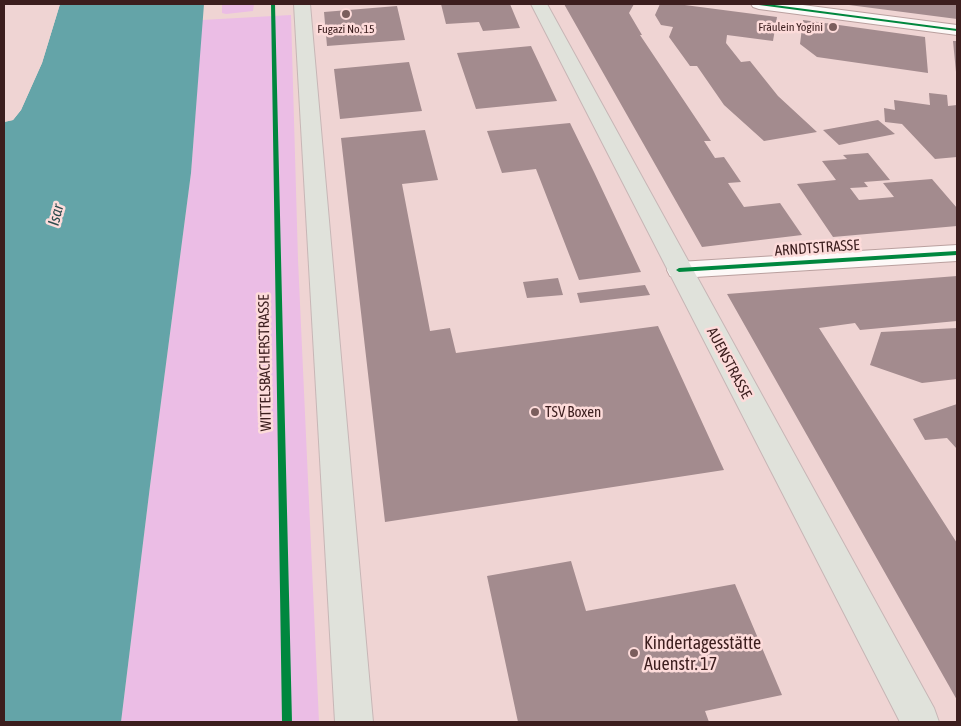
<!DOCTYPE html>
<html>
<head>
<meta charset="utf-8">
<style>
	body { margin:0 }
	#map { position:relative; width:961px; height:726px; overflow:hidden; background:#efd4d3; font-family:"Asap Condensed",sans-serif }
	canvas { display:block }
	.frame { position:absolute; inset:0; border:5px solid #3c1e1e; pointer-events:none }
</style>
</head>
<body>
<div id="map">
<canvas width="961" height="726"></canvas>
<div class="frame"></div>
</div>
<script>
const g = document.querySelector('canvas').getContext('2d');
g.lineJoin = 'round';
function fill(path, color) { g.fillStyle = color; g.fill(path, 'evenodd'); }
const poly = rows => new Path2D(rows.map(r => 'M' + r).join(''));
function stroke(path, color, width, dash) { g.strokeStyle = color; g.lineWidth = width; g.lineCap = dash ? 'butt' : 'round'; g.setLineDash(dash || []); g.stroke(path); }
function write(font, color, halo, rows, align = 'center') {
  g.font = font + ' "Asap Condensed",sans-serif'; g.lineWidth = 5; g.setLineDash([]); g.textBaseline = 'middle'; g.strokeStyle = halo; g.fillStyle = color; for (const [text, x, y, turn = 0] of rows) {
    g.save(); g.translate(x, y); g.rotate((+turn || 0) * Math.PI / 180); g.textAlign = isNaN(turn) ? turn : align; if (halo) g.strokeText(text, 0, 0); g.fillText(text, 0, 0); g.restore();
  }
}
fill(poly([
	[222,4,254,4,253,11,226,14,222,13],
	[291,15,298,260,319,722,121,722,150,486,191,173,202,20]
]), '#ebbde5');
fill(poly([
	[60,4,204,4,191,173,150,486,121,722,4,722,4,122,13,120,21,110,42,63]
]), '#64a4a8');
fill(poly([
	[57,4,60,4,42,63,21,110,13,120,4,122,4,120,12,118,19,109,39,62]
]), '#efd4d3');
fill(poly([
	[441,4,510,4,520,28,483,31,479,22,446,24],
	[564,4,634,4,629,13,642,35,640,35,711,141,704,141,715,158,724,157,741,182,728,183,744,207,780,203,802,235,702,247],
	[660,4,677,4,777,17,773,41,727,35,726,43,741,62,750,61,778,96,817,132,764,141,724,105,697,66,690,66,669,37,673,27,661,25,655,15],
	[849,4,957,4,957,19,849,5],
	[397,6,405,40,327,46,324,12],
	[803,20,925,37,928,73,817,57,800,44],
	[953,41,957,41,957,72,956,72],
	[531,46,557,101,476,109,457,53],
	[409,62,422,111,340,119,334,69],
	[929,93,947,95,948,106,957,105,957,157,935,159,902,124,885,122,884,108,895,110,894,100,930,105],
	[878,120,895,134,839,145,823,130],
	[570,123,594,172,641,272,579,280,536,169,502,173,487,131],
	[425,130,438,180,402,184,430,331,450,328,456,353,658,326,724,470,385,522,341,138],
	[868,153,890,180,864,182,868,187,850,188,859,200,894,197,883,183,932,179,957,208,957,226,833,237,797,184,836,180,822,161,847,159,843,155],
	[957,276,957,321,860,330,855,323,819,328,957,543,957,700,727,294],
	[558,278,563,295,527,298,523,282],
	[645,285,650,295,580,303,577,293],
	[957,328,957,379,922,383,870,365,881,332],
	[957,404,957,449,947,438,925,440,913,419],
	[571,561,586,611,735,584,782,695,705,711,709,722,518,722,487,576]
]), '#a38b8e');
const minor = poly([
	[751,4,795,4,957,25,957,35,759,9,753,7,751,4],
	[957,245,957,261,679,278,670,276,667,270,670,264,679,262,957,245]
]);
const major = poly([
	[294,4,310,4,373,722,335,722,294,4],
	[531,4,547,4,934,708,939,722,900,722,531,4]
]);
stroke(minor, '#baa09f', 2);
stroke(major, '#c7b6b6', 2);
fill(minor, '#fdf9f8');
fill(major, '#e0e2db');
fill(poly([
	[271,4,275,4,292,722,282,722,271,4],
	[757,4,767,4,957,29,957,31,759,5,757,4],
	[957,251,957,255,679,272,676,270,679,268,957,251]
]), '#00873e');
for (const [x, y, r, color] of [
	[346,14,5,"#7b5e5d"],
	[833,27,5,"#7b5e5d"],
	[535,412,5,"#7b5e5d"],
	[634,653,5,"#7b5e5d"]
]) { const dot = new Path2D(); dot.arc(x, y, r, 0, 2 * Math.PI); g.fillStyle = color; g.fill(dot); stroke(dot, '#fddbda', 2); }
write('12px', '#3c1e1e', '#fddbda', [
	["Fräulein Yogini",823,27],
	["Fugazi No. 15",346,29,"center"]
], 'right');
write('15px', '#3c1e1e', '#fddbda', [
	["ARNDTSTRASSE",817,248,-4],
	["WITTELSBACHERSTRASSE",265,363,-91],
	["AUENSTRASSE",729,363,62]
]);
write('15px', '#3c1e1e', '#fddbda', [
	["TSV Boxen",545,412]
], 'left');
write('italic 16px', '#2e4c4e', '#fddbda', [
	["Isar",56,215,-76]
]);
write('18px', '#3c1e1e', '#fddbda', [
	["Kindertagesstätte",644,643],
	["Auenstr. 17",644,664]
], 'left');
</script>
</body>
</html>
